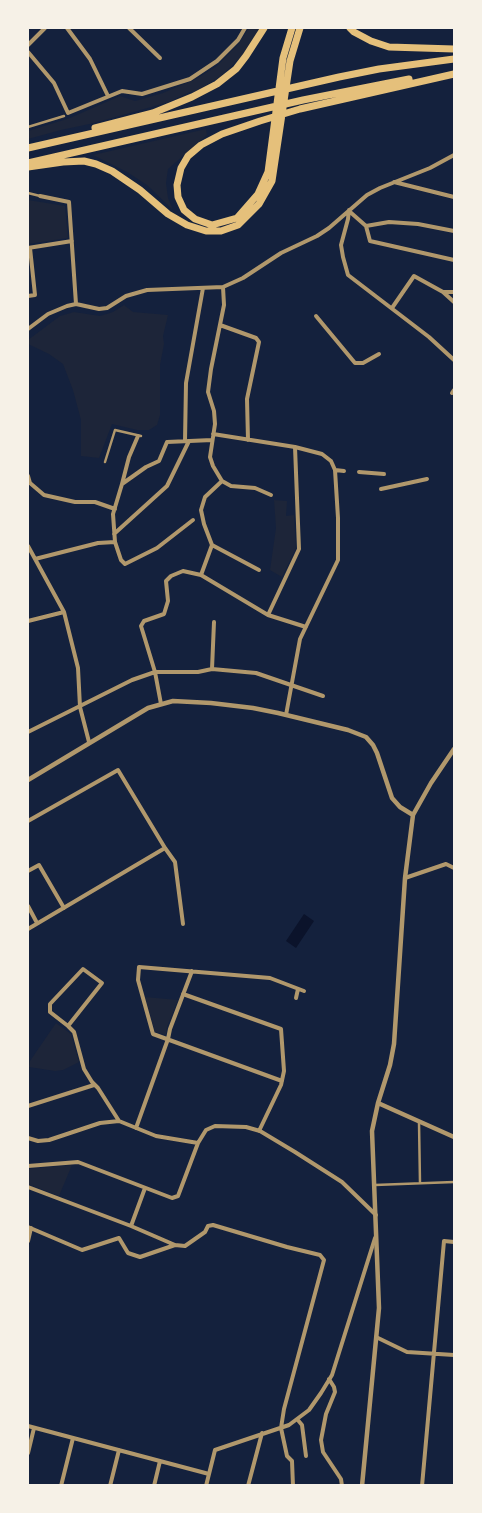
<!DOCTYPE html>
<html>
<head>
<meta charset="utf-8">
<style>
	body { margin:0 }
	#map { position:relative; width:482px; height:1513px; overflow:hidden; background:#14213d; font-family:Inter,sans-serif }
	canvas { display:block }
	.frame { position:absolute; inset:0; border:29px solid #f6f1e7; pointer-events:none }
</style>
</head>
<body>
<div id="map">
<canvas width="482" height="1513"></canvas>
<div class="frame"></div>
</div>
<script>
const g = document.querySelector('canvas').getContext('2d');
g.lineJoin = 'round';
function fill(path, color) { g.fillStyle = color; g.fill(path, 'evenodd'); }
const poly = rows => new Path2D(rows.map(r => 'M' + r).join(''));
function stroke(path, color, width, dash) { g.strokeStyle = color; g.lineWidth = width; g.lineCap = dash ? 'butt' : 'round'; g.setLineDash(dash || []); g.stroke(path); }
fill(poly([
	[249,28,260,28,242,56,220,77,194,92,190,92,169,102,94,123,61,130,28,139,28,131,70,118,120,96,135,101,163,93,196,79,217,66,239,43],
	[206,129,207,135,168,169,166,183,168,198,173,210,147,185,127,172,93,155],
	[28,200,65,206,68,238,28,244],
	[124,305,133,312,168,315,163,336,164,344,160,365,160,415,157,425,149,430,137,430,112,424,99,458,81,456,81,420,73,390,63,364,49,354,28,344,28,340,60,316,74,312,100,316,113,312],
	[274,500,287,501,286,516,294,515,296,548,282,577,270,570,276,528],
	[145,997,178,1000,167,1027,166,1035,155,1032],
	[56,1023,71,1034,79,1062,63,1070,55,1071,29,1067,30,1061],
	[72,1165,59,1196,28,1184,28,1169]
]), '#1d2539');
fill(poly([
	[304,914,314,921,296,948,286,941]
]), '#0b132b');
stroke(poly([
	[28,127,64,116],
	[28,193,40,196],
	[105,462,115,430,141,436],
	[419,1122,420,1183],
	[375,1185,454,1182]
]), '#b1986c', 2.5);
stroke(poly([
	[67,28,90,59,108,96],
	[129,28,160,58],
	[28,45,45,28],
	[28,52,54,83,68,113,122,91,142,94,190,79,217,61,238,40,245,28],
	[394,182,454,197],
	[40,196,69,202,76,304],
	[349,210,348,219,341,245,343,257,348,275,429,337,454,360],
	[349,211,366,226,370,241,454,260],
	[366,226,389,222,418,224,454,231],
	[28,248,72,241],
	[223,287,224,305,211,369,208,392,214,411,215,424,210,457,213,466,222,481,231,486,255,488,271,495],
	[443,292,454,292],
	[28,296,35,295,30,248],
	[392,308,414,276,443,292,454,302],
	[316,316,355,363,363,363,379,354],
	[220,325,256,338,259,342,247,399,248,440],
	[28,329,48,314,67,306,76,304,99,309,107,308,126,296,147,290,223,287,243,278,281,253,317,236,329,228,367,195,380,188,430,168,454,155],
	[452,393,454,390],
	[213,434,295,447,322,454,331,461,335,470,338,518,338,560,300,639,286,715],
	[185,441,186,383,203,288],
	[335,470,344,471],
	[359,472,384,474],
	[28,476,30,483,44,495,75,502,95,502,115,509],
	[222,481,205,497,201,510,204,524,212,545,259,570],
	[122,484,129,457,138,436],
	[381,489,427,479],
	[193,520,157,548,125,564,121,560,115,542,113,514,122,484,146,467,159,461,167,442,212,440],
	[114,534,167,486,189,441],
	[212,545,201,575,268,615,306,627],
	[28,546,64,612,78,668,80,707,89,742],
	[35,559,98,543,115,542],
	[268,615,299,549,295,447],
	[28,621,64,612],
	[212,669,214,622],
	[161,704,155,672,141,626,144,621,164,614,168,601,166,581,171,576,183,571,201,575],
	[28,732,132,680,155,672,198,672,212,669,256,673,323,696],
	[28,821,118,770,165,848,28,929],
	[165,848,175,862,183,924],
	[28,871,39,865,64,908],
	[405,878,446,864,454,868],
	[28,906,37,923],
	[183,994,281,1029,284,1071,281,1085,259,1131],
	[296,998,298,989],
	[68,1026,102,983,83,969,50,1004,50,1012,68,1026,74,1032,84,1069,92,1082,98,1088,119,1121,156,1136,198,1143],
	[282,1081,153,1034,138,980,139,967,270,978,304,991],
	[28,1106,94,1085],
	[136,1128,168,1039,170,1029,192,971],
	[28,1138,38,1141,49,1140,100,1123,119,1121],
	[28,1166,78,1162,172,1198,178,1196,198,1143,206,1130,215,1126,246,1127,260,1131,295,1152,342,1182,376,1215],
	[28,1187,131,1226],
	[145,1188,131,1226,175,1245,185,1246,205,1232,208,1226,213,1225,287,1247,320,1255,324,1260,284,1409,281,1428,287,1456,292,1461,293,1486],
	[28,1227,82,1250,119,1238,128,1253,140,1257,175,1245],
	[28,1241,31,1228],
	[376,1337,407,1352,454,1355],
	[329,1379,334,1387,335,1392,326,1414,321,1440,323,1452,341,1479,342,1486],
	[297,1419,302,1425,306,1456],
	[28,1426,209,1474],
	[28,1453,34,1428],
	[61,1486,73,1438],
	[110,1486,119,1450],
	[154,1486,160,1461],
	[206,1486,215,1450,289,1425,309,1410,321,1393,332,1375,375,1238],
	[248,1486,262,1433],
	[422,1486,444,1241,454,1242]
]), '#b1986c', 4);
stroke(poly([
	[28,780,148,708,173,701,211,703,253,708,278,713,348,730,366,737,373,745,377,753,392,798,400,807,413,815],
	[378,1103,454,1137],
	[362,1486,379,1308,372,1131,378,1103,390,1065,394,1044,405,878,413,815,431,783,454,749]
]), '#b1986c', 4.5);
stroke(poly([
	[292,28,283,58,268,172,258,194,237,218,212,225,195,219,184,210,178,197,177,185,181,168,188,156,201,145,222,134,260,121,300,109,454,74],
	[350,28,354,32,371,41,389,47,454,49],
	[95,128,153,113,192,97,217,84,236,69,246,56,264,28],
	[28,148,339,77,379,69,454,59],
	[28,163,303,100,409,79],
	[28,167,63,162,84,161,96,164,112,171,140,190,168,214,187,225,206,231,221,231,238,225,259,204,272,181,290,61,300,28]
]), '#e5c07b', 7);
</script>
</body>
</html>
